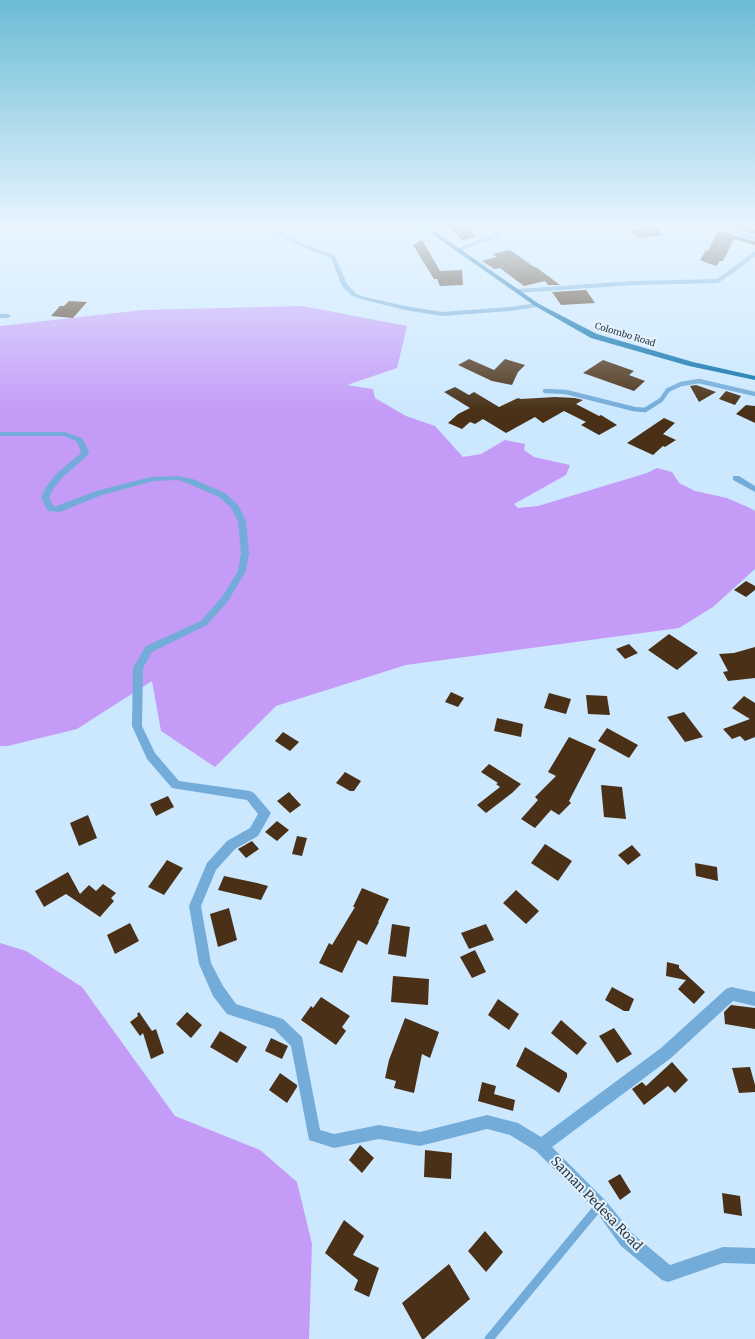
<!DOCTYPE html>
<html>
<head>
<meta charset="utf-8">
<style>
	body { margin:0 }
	canvas { display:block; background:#cce8ff }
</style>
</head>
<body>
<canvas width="755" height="1339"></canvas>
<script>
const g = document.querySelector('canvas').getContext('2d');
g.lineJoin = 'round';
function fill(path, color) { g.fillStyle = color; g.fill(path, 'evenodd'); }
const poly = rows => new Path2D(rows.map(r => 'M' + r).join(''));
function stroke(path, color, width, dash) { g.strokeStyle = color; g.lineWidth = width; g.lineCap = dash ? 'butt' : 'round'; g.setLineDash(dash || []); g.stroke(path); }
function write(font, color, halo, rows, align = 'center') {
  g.font = font + ' Merriweather,serif'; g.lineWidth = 4; g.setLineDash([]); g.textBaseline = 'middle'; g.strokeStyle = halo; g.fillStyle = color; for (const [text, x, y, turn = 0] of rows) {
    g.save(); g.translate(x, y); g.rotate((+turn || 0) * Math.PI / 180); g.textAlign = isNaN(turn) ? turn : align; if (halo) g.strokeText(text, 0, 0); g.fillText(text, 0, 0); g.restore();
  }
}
fill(poly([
	[302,306,407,326,397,368,347,385,373,389,375,398,406,416,435,426,463,457,481,454,505,440,525,444,524,450,534,457,570,465,566,475,514,504,518,508,538,506,647,473,657,468,672,472,679,483,695,491,727,498,750,508,755,511,755,569,713,607,679,628,406,665,276,706,215,767,161,731,152,681,77,729,8,746,0,746,0,326,143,310],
	[0,943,26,951,82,987,175,1116,260,1150,297,1182,312,1244,309,1339,0,1339]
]), '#c49cf8');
fill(poly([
	[446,224,465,224,476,237,462,240],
	[722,224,755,224,749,229,755,231,755,234,721,226],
	[654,226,664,235,639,238,629,229],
	[718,231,755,241,755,245,734,239,723,261,720,261,716,266,700,260,706,250,708,251],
	[422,240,440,271,462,270,463,285,440,286,437,279,434,279,413,245],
	[510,250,534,267,536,267,560,285,548,285,545,281,524,286,500,268,494,269,482,261,497,257,493,254],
	[586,290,595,303,561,305,552,292],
	[69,301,87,302,73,318,51,316,60,306,64,306],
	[469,359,494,370,505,359,525,365,518,372,512,385,492,381,458,365],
	[603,360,634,371,629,375,645,381,634,391,583,373],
	[696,385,716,392,699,402,690,386],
	[455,387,469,395,474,392,499,407,518,398,521,399,555,397,575,398,583,400,576,404,599,416,601,415,617,425,599,435,581,425,586,422,564,411,543,423,535,417,506,433,483,419,475,424,470,422,462,429,448,423,458,414,470,408,444,392],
	[726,391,741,396,735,405,719,399],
	[746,405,755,406,755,423,736,414],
	[664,418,675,423,663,434,676,440,665,447,663,446,653,455,627,443],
	[746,581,755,586,755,590,746,597,734,590],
	[669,634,698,653,677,670,648,650],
	[629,644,638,653,625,659,616,649],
	[755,647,755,678,728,681,723,672,728,671,719,654,734,653],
	[451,692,464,698,458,707,445,702],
	[549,693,571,699,566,714,544,708],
	[586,695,607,696,610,715,588,714],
	[744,696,755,703,755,737,745,741,740,736,732,739,723,729,750,719,732,708],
	[684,712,703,737,685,742,667,717],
	[497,718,523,724,521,737,494,731],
	[607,728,638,745,629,758,598,741],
	[283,732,299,742,290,751,275,741],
	[569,737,596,749,569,801,571,803,559,815,551,810,535,828,521,819,538,800,535,797,556,776,548,772],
	[489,764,521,784,512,793,486,813,477,805,500,787,496,784,498,783,481,772],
	[345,772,361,781,354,791,350,791,336,783],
	[601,785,622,787,626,819,604,817],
	[289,792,301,805,290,813,277,801],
	[168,796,174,807,156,816,150,804],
	[88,815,97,838,79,846,70,823],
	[277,821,289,830,277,841,265,832],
	[297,836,307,838,302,856,292,854],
	[252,841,259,849,246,858,238,849],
	[545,844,572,861,558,881,531,863],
	[632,845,641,855,628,865,618,855],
	[167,860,183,868,164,895,148,887],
	[695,863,717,867,718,881,696,876],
	[68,872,80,894,89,885,96,891,103,884,116,893,111,898,114,901,100,917,66,894,44,907,35,891],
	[224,876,257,883,268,886,261,900,218,890],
	[362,888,389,899,378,922,379,922,367,945,358,940,342,973,319,963,329,943,332,945,355,907,353,907],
	[516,890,539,911,526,924,503,903],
	[229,908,237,940,218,947,210,914],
	[130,923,139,941,115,954,107,935],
	[392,924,410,927,406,957,388,954],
	[486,924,494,940,469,949,461,933],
	[475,950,486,972,472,978,460,957],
	[667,962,679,965,679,968,705,992,694,1004,678,989,686,980,666,976],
	[393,976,429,979,428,1005,391,1002],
	[612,987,634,999,629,1011,624,1011,605,1000],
	[321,997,350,1016,342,1027,346,1031,336,1045,301,1020,311,1006,313,1008],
	[498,999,519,1014,509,1030,488,1015],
	[731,1005,755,1008,755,1029,725,1024,724,1012],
	[139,1012,152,1031,156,1029,164,1053,151,1059,143,1033,140,1036,130,1022,138,1016,137,1014],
	[187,1012,202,1025,191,1038,176,1024],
	[405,1018,439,1032,430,1058,422,1054,414,1093,394,1088,396,1081,385,1078,389,1060],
	[561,1020,587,1043,577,1055,551,1033],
	[614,1028,632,1054,617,1063,599,1036],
	[220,1031,247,1047,237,1063,210,1047],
	[271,1038,288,1046,282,1059,265,1051],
	[525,1047,567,1073,567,1077,559,1093,516,1066],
	[672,1062,688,1080,675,1093,668,1086,644,1105,632,1089,642,1082,646,1086],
	[750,1067,755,1085,755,1092,739,1093,732,1068],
	[280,1073,297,1085,297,1087,287,1103,269,1090],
	[482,1082,496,1086,494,1094,515,1100,513,1111,478,1101],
	[360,1145,374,1158,362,1173,349,1160],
	[425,1150,452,1153,451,1179,424,1177],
	[620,1174,631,1192,620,1200,608,1181],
	[722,1193,740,1196,742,1216,724,1213],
	[344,1220,364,1236,353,1255,379,1268,369,1297,354,1290,358,1280,325,1253],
	[485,1231,503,1252,486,1272,468,1251],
	[449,1264,470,1299,424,1339,422,1339,402,1303]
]), '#493016');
stroke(poly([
	[545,391,566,392,634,409,645,410,661,400,668,390,681,384,699,381,755,394]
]), '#74acd9', 4.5);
stroke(poly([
	[489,1339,600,1205]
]), '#74acd9', 9);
fill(poly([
	[0,224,4,224,0,226,0,224],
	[261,224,266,224,295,240,335,256,347,284,356,294,365,297,405,306,442,312,510,307,537,303,540,305,537,307,510,311,442,316,405,310,361,299,352,296,342,286,331,258,291,242,261,224],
	[492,224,498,224,500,233,498,237,458,251,453,250,494,235,492,224],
	[700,224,708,224,755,236,755,240,700,224],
	[0,314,8,314,11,316,8,318,0,318,0,314],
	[0,432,65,432,82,438,89,451,88,455,62,478,54,488,49,498,54,507,96,491,151,477,178,476,193,479,225,493,238,505,246,521,249,553,246,571,228,601,207,625,152,652,143,668,142,726,155,753,179,781,250,791,254,793,271,813,258,836,235,849,216,870,201,906,211,963,223,986,236,1004,283,1019,302,1037,320,1130,334,1134,379,1125,420,1132,487,1115,518,1123,541,1137,661,1048,726,989,731,987,755,992,755,1006,733,1001,671,1058,552,1147,605,1200,633,1234,670,1265,723,1247,755,1248,755,1264,723,1263,668,1282,662,1280,621,1246,595,1210,536,1151,510,1135,487,1129,420,1146,379,1139,334,1148,309,1140,291,1046,274,1029,227,1014,213,996,199,964,189,906,207,863,227,841,250,828,258,814,247,800,172,788,147,759,132,726,133,668,146,646,201,621,222,597,238,571,241,553,238,521,231,508,219,497,187,483,178,480,154,481,102,495,60,512,48,511,41,498,46,487,56,474,80,454,81,451,76,441,64,436,0,436,0,432],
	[733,476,739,476,755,486,755,492,733,480,733,476]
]), '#74acd9');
fill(poly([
	[755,251,755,256,739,269,718,283,634,285,517,293,514,291,517,289,634,281,717,279,755,251]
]), '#74acd9');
fill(poly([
	[423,224,429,224,436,232,539,304,597,334,693,362,755,376,755,380,689,366,591,338,535,306,432,234,423,224]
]), '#056eaa');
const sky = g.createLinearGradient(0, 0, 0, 411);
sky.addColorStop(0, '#6bbcd5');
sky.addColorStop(0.55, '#e8f5ff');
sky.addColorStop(1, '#e8f5ff00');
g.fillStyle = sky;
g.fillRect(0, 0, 755, 411);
write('9px', '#303e4a', '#e5f3ff', [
	["Colombo Road",625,335,17]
]);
write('13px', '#303e4a', '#e5f3ff', [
	["Saman Pedesa Road",596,1204,46]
]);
</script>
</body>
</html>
